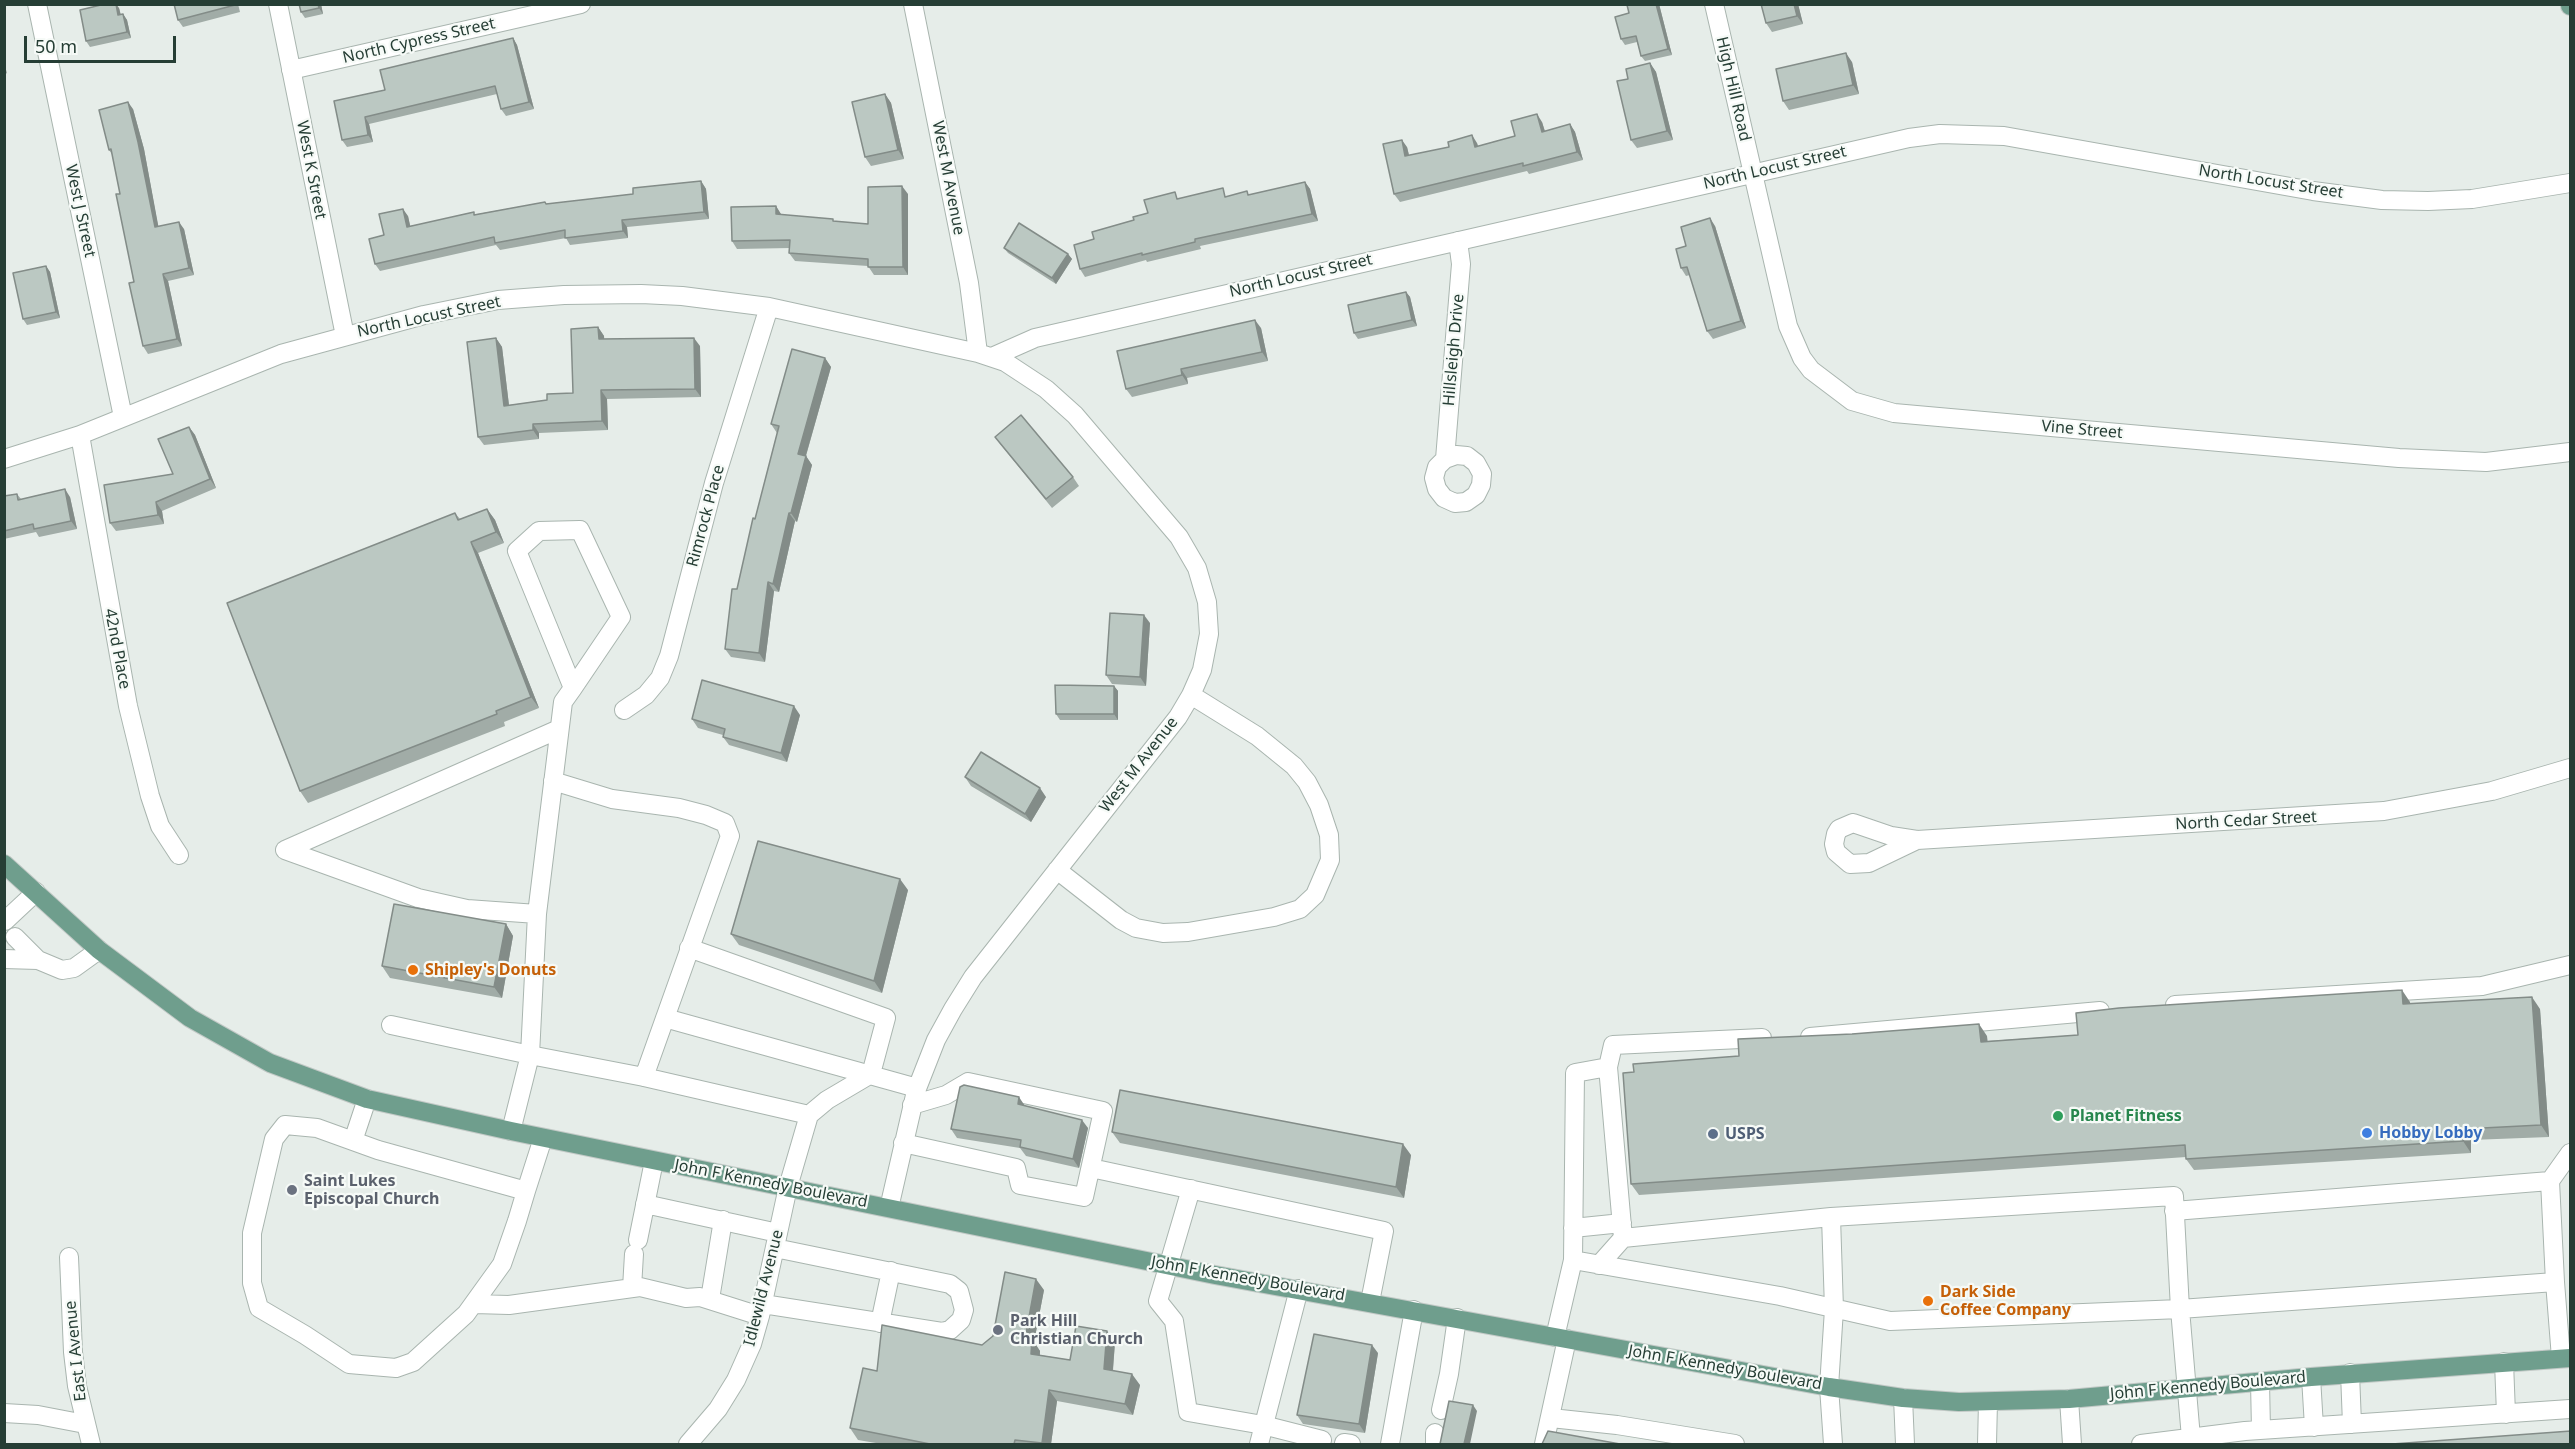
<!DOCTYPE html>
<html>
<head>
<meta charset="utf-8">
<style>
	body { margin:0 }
	#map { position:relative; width:2575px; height:1449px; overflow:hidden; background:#e6ede9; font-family:"Noto Sans",sans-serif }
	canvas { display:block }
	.frame { position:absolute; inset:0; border:6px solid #263e35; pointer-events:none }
	.scale { position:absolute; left:24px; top:36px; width:152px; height:27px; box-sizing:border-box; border:3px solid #263e35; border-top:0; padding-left:8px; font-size:18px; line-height:21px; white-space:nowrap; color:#263e35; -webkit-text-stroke:4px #f6faf7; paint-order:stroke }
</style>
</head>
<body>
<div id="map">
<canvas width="2575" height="1449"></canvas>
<div class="frame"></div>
<div class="scale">50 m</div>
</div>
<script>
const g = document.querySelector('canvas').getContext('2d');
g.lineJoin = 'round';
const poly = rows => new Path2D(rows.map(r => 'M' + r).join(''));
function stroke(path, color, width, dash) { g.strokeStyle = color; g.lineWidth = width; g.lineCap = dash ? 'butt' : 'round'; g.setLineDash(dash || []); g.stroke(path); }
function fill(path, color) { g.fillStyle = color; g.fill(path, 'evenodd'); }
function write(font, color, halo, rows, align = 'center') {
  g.font = font + ' "Noto Sans",sans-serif'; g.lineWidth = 4.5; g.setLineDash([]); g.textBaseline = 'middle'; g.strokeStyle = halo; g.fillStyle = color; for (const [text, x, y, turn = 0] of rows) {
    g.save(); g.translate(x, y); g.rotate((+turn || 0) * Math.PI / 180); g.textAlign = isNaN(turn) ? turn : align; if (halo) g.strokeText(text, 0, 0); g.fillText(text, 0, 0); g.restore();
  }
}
const minor = poly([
	[37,4,123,417],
	[278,4,345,336],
	[913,4,969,283,978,353],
	[1714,4,1788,326,1802,358,1811,370,1852,401,1894,413,2399,458,2486,462,2570,452],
	[291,70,581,4],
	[992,357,1035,338,1909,138,1940,134,2004,136,2313,191,2382,200,2428,201,2472,199,2570,183],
	[80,435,128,706,150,796,160,826,179,855],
	[4,459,80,435,281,354,424,315,498,300,564,295,641,294,682,296,769,307,978,353,1005,362,1046,389,1075,415,1179,537,1197,568,1207,602,1209,634,1202,670,1191,695,1178,717,973,977,953,1009,936,1040,916,1091,889,1208],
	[1445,459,1456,455,1467,456,1476,463,1482,474,1481,485,1476,495,1466,502,1455,503,1444,498,1437,489,1434,478,1437,467,1445,459,1461,264,1458,241],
	[624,710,646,695,660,678,669,656,714,483,769,307],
	[553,781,612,799,679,808,706,815,725,823,730,836,644,1077],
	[1853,823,1891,836,1917,840,1869,863,1850,864,1836,852,1834,844,1836,834,1839,829,1853,823],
	[1917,840,2384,811,2492,791,2570,768],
	[1057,870,1121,920,1136,928,1163,933,1188,932,1274,917,1300,909,1315,895,1330,860,1329,835,1319,805,1307,782,1294,766,1257,736,1191,695],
	[537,914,467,909,418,898,285,850,559,729],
	[5,921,36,892],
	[15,937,38,960],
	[4,959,38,960,62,970,74,968,99,950],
	[2175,1005,2482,986,2570,965],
	[665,1018,917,1088],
	[391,1025,530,1055,537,914,563,702,573,688,621,617,580,530,539,531,517,551,573,688],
	[1810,1037,2100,1011],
	[1608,1067,1613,1045,1762,1038],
	[511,1131,530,1055,644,1077,809,1115],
	[353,1141,367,1099],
	[903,1143,1016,1168,1020,1185,1084,1197,1103,1111,968,1082,946,1095,912,1105],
	[1091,1168,1384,1231,1370,1302],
	[2550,1181,2570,1153],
	[1191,1189,1158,1301,1174,1321,1188,1412,1263,1425,1322,1440],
	[526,1191,378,1150,317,1128,285,1125,274,1139,252,1233,252,1283,259,1308,305,1335,349,1364,396,1368,413,1362,466,1314,502,1264,517,1221,526,1191,543,1138],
	[645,1204,778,1233],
	[2174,1211,2550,1181,2555,1282],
	[1573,1228,1622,1223],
	[638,1240,654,1161],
	[69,1257,73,1352,77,1386,91,1444],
	[1573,1260,1575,1073,1608,1067,1623,1238,1831,1217],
	[1599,1265,1623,1238],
	[632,1288,634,1254],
	[710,1299,723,1220],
	[474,1304,509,1305,640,1287,686,1298,700,1297,760,1316],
	[763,1304,942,1332,950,1330,961,1320,964,1310,959,1291,950,1284,775,1248],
	[880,1323,891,1271],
	[1555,1337,1573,1260,1780,1296,1890,1321,2180,1309,2555,1282,2561,1358],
	[2504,1362,2506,1414],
	[2350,1373,2352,1424],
	[2311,1377,2314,1427],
	[2260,1382,2261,1430],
	[1903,1398,1905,1444],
	[2069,1399,2072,1444],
	[1441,1410,1449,1374,1457,1318],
	[4,1413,38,1415,85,1424],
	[1551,1418,1617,1425,1735,1444],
	[1435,1433,1435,1444],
	[1344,1443,1351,1444],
	[688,1444,718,1409,736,1380,752,1344,760,1316,788,1187,809,1115,827,1100,871,1074,886,1018,689,948],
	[1259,1444,1299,1289],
	[1390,1444,1414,1310],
	[1544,1444,1567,1339],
	[1833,1444,1829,1387,1834,1309,1831,1217,2174,1196,2180,1309,2191,1438],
	[1987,1444,1988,1402],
	[2141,1444,2245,1431,2570,1409]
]);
const major = poly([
	[2570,4,2570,6],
	[4,864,99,950,190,1018,270,1063,367,1099,511,1131,1215,1275,1829,1387,1903,1398,1959,1402,2069,1399,2311,1377,2570,1358]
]);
stroke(minor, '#a9b5af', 20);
stroke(major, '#c2c9c6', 20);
stroke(minor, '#fff', 18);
stroke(major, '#6f9e8d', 18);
fill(poly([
	[174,4,238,4,240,12,183,27,178,20],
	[321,4,323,14,305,18,301,12],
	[1629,4,1659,4,1672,55,1645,61,1641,56,1637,42,1625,45,1621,39,1629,13],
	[1761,4,1798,4,1803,24,1772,32,1766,23],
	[119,8,121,15,123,14,127,20,131,38,90,47,86,41],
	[513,38,517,45,534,109,506,116,501,109,497,94,369,124,373,142,347,147,342,140,385,90],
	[1852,62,1859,94,1789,110,1783,101],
	[1650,63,1656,72,1673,140,1637,148,1631,140,1628,79],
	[885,94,891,103,904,159,871,166,865,157],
	[133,109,144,149,158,226,184,229,194,275,168,281,182,346,148,354,143,346,120,194,112,154,109,150],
	[1542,122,1545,131,1570,124,1575,132,1583,160,1529,174,1527,171,1400,202,1394,194,1407,147,1409,155,1477,143,1478,146,1515,136],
	[701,181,706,189,709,219,627,227,628,238,570,245,566,238,500,250,496,245,380,271,375,264,384,235,408,216,410,226,545,202,546,204,633,194],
	[1305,182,1310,189,1318,221,1200,246,1201,249,1147,262,1146,260,1085,277,1080,269,1094,239,1180,199,1250,195],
	[908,194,908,275,874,275,868,266,795,261,789,253,790,248,737,249,732,241,776,206,781,215,836,222,868,224],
	[1715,226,1746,328,1713,339,1707,331,1690,275,1686,276,1681,268,1686,246],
	[1004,248,1068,254,1072,259,1056,284,1008,253],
	[46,266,50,272,60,318,27,325,23,319],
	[1406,292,1410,297,1417,326,1358,339,1354,333],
	[598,327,604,336,604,339,700,346,701,397,607,399,608,430,539,433,539,439,484,445,478,437,496,338,502,347,509,405,547,400,573,393],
	[1261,328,1268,361,1187,378,1188,384,1132,397,1126,389],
	[825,358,831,367,806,456,812,465,797,522,795,521,779,592,774,591,765,662,731,657,725,649,737,589,777,433,771,424],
	[189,427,195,435,216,488,162,511,164,524,116,531,110,523,173,474],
	[995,437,1073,477,1079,486,1052,508,1001,445],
	[17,494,21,499,70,497,77,529,39,537,36,532,4,539,4,496],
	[487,509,495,520,504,543,478,553,539,708,504,722,505,726,308,803,300,791,455,513,460,519],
	[1150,623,1146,686,1112,684,1106,675],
	[1114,686,1118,691,1118,720,1060,720,1056,714],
	[800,715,787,762,729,745,723,737,723,735,698,728,692,719],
	[965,777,1046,797,1031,822,971,786],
	[908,890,882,993,739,945,731,934],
	[506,924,513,936,502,998,390,978,382,966],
	[2410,1002,2410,1003,2540,1009,2549,1137,2471,1140,2471,1153,2194,1170,2186,1159,2186,1157,1639,1195,1631,1184,1634,1072,1739,1056,1987,1036,1987,1041,2078,1035],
	[1025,1106,1088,1128,1079,1168,1026,1156,1020,1148,957,1138,951,1129],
	[1112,1132,1411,1155,1404,1198,1120,1143],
	[1044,1290,1034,1342,1040,1351,1040,1355,1070,1360,1115,1342,1113,1371,1140,1385,1133,1415,1057,1401,1051,1444,882,1444,858,1440,850,1428,877,1371,982,1345,993,1336],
	[1378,1353,1365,1433,1303,1424,1297,1415]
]), '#a1aca7');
fill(poly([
	[116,4,119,8,122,21,118,15],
	[318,4,321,4,323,14,319,8],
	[1656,4,1659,4,1672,55,1668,49],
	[1794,4,1798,4,1803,24,1797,16],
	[123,14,127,20,131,38,127,32],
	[513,38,517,45,534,109,529,102],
	[1846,53,1852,62,1859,94,1853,85],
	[4,61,7,74,4,70],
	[1650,63,1656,72,1673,140,1667,131],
	[885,94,891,103,904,159,898,150],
	[128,102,133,109,144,149,160,235,155,227],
	[1537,114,1542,122,1547,139,1542,132],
	[365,117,369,124,373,142,368,135],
	[1570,124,1575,132,1583,160,1577,152],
	[1472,135,1477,143,1480,154,1475,147],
	[1402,140,1407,147,1411,164,1405,156],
	[701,181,706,189,709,219,704,212],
	[1305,182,1310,189,1318,221,1312,214],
	[902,186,908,194,908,275,903,267],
	[776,206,781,214,781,222,776,214],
	[403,209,408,216,412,234,407,227],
	[1710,218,1715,226,1746,328,1741,321],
	[622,220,627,227,628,238,623,231],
	[179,222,184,229,194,275,189,268],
	[1068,254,1072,259,1056,284,1052,278],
	[46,266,50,272,60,318,56,312],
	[163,274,168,281,182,346,177,339],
	[1406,292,1410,297,1417,326,1412,320],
	[1255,320,1261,328,1268,361,1262,352],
	[598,327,604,336,605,348,599,339],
	[496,338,502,347,510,414,504,406],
	[694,338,700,346,701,397,695,389],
	[825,358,831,367,804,462,798,454],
	[1181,369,1187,378,1188,384,1182,375],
	[601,390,607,399,608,430,602,421],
	[533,424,539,433,539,439,533,430],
	[189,427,195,435,216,488,210,479],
	[806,456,812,465,797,522,791,513],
	[65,489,70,497,77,529,71,521],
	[156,502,162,511,164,524,158,515],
	[487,509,495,520,504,543,496,532],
	[789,513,795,521,779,592,773,584],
	[471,542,478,553,539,708,531,697],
	[768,582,774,591,765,662,759,653],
	[1144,615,1150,623,1146,686,1140,677],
	[1114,686,1118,691,1118,720,1114,714],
	[794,706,800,715,787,762,781,753],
	[1040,788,1046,797,1031,822,1025,814],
	[900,879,908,890,882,993,874,981],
	[506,924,513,936,502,998,494,987],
	[2402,990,2410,1002,2411,1015,2403,1004],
	[2532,997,2540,1009,2549,1137,2541,1125],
	[1979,1024,1987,1036,1989,1053,1981,1042],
	[1019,1097,1025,1106,1018,1104],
	[1082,1120,1088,1128,1079,1168,1073,1159],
	[2463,1129,2471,1140,2471,1153,2463,1141],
	[1403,1144,1411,1155,1404,1198,1396,1187],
	[1036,1279,1044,1290,1034,1342,1040,1351,1039,1365,1031,1354,1025,1339],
	[1107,1331,1115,1342,1112,1380,1104,1369],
	[1372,1345,1378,1353,1365,1433,1359,1424],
	[1132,1374,1140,1385,1133,1415,1125,1404],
	[1049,1390,1057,1401,1051,1444,1043,1444,1042,1443],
	[1473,1405,1477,1411,1470,1444,1464,1444]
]), '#838c88');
const building = poly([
	[105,4,116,4,118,15,123,14,127,32,86,41,80,10,105,4],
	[174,4,235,4,235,5,178,20,174,4],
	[299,4,318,4,319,8,301,12,299,4],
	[1629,4,1656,4,1668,49,1641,56,1636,36,1621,39,1615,17,1629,13,1627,5,1629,4],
	[1761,4,1794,4,1797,16,1766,23,1761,4],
	[513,38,529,102,501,109,495,86,365,117,368,135,342,140,334,101,385,90,380,70,513,38],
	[1846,53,1853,85,1783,101,1776,69,1846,53],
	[1650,63,1667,131,1631,140,1617,81,1628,79,1626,69,1650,63],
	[885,94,898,150,865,157,852,102,885,94],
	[128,102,138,142,155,227,179,222,189,268,163,274,177,339,143,346,129,283,134,282,116,194,120,194,111,149,109,150,99,110,128,102],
	[1537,114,1542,132,1570,124,1577,152,1523,166,1523,163,1394,194,1383,144,1402,140,1405,156,1449,147,1448,142,1472,135,1475,147,1515,136,1511,121,1537,114],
	[701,181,704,212,622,220,623,231,565,238,565,230,495,243,494,237,375,264,369,239,384,235,379,214,403,209,407,227,474,212,474,215,545,202,546,204,633,194,633,188,701,181],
	[1305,182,1312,214,1195,239,1195,242,1142,255,1142,253,1080,269,1074,245,1094,239,1092,232,1134,220,1133,217,1148,213,1144,200,1175,192,1177,199,1223,188,1225,197,1247,191,1248,195,1305,182],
	[902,186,903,267,868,267,868,259,789,253,790,240,732,241,731,207,776,206,776,214,833,219,833,221,868,224,868,187,902,186],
	[1710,218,1741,321,1707,331,1687,267,1681,268,1676,249,1686,246,1681,227,1710,218],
	[1019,223,1068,254,1052,278,1004,248,1019,223],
	[46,266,56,312,23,319,13,273,46,266],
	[1406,292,1412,320,1354,333,1348,305,1406,292],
	[1255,320,1262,352,1181,369,1182,375,1126,389,1117,351,1255,320],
	[598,327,599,339,694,338,695,389,601,390,602,421,533,424,533,430,478,437,467,342,496,338,504,406,547,400,547,394,573,393,571,329,598,327],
	[792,349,825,358,798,454,806,456,791,513,789,513,773,584,768,582,759,653,725,649,732,589,737,589,753,518,755,519,779,426,771,424,792,349],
	[1021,415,1073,477,1046,499,995,437,1021,415],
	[189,427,210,479,156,502,158,515,110,523,104,485,173,474,158,439,189,427],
	[65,489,71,521,34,529,33,524,4,531,4,496,17,494,18,500,65,489],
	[487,509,496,532,471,542,531,697,496,711,497,714,300,791,227,603,455,513,458,520,487,509],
	[1110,613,1144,615,1140,677,1106,675,1110,613],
	[702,680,794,706,781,753,723,737,725,729,692,719,702,680],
	[1055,685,1114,686,1114,714,1056,714,1055,685],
	[981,752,1040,788,1025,814,965,777,981,752],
	[758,841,900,879,874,981,731,934,758,841],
	[394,904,506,924,494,987,382,966,394,904],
	[2402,990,2403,1004,2532,997,2541,1125,2463,1129,2463,1141,2186,1159,2185,1145,1631,1184,1623,1073,1634,1072,1633,1064,1739,1056,1738,1039,1852,1034,1979,1024,1981,1042,2078,1035,2076,1013,2119,1008,2402,990],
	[964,1085,1019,1097,1018,1104,1082,1120,1073,1159,1020,1147,1021,1140,951,1129,960,1087,964,1085],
	[1120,1090,1403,1144,1396,1187,1112,1132,1120,1090],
	[1005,1272,1036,1279,1025,1339,1032,1339,1031,1354,1070,1360,1076,1326,1107,1331,1104,1369,1132,1374,1125,1404,1049,1390,1042,1443,1015,1440,1014,1444,930,1444,850,1428,863,1368,877,1371,882,1325,982,1345,993,1336,1005,1272],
	[1314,1334,1372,1345,1359,1424,1297,1415,1314,1334],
	[1449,1401,1473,1405,1464,1444,1440,1444,1449,1401],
	[1548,1431,1620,1444,1542,1444,1548,1431],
	[2571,1431,2571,1444,2392,1444,2571,1431]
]);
fill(building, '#bbc8c2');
stroke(building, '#838c88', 1.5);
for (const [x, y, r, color] of [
	[413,970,6,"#e8710a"],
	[2058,1116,6,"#2e9e5b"],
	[2367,1133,6,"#3f7fe0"],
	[1713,1134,6,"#5c6f8a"],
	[292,1190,6,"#6b7280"],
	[1928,1301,6,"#e8710a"],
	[998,1330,6,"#6b7280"]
]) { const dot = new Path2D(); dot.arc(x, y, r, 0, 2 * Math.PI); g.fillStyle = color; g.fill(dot); stroke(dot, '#f6faf7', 2); }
write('16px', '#263e35', '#f6faf7', [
	["North Cypress Street",419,41,-13],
	["High Hill Road",1733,89,77],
	["North Locust Street",1775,168,-13],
	["West K Street",311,170,79],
	["West M Avenue",948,178,79],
	["North Locust Street",2271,182,9],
	["West J Street",80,211,78],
	["North Locust Street",1301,276,-13],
	["North Locust Street",429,317,-12],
	["Hillsleigh Drive",1454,350,-85],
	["Vine Street",2082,430,5],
	["Rimrock Place",706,516,-75],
	["42nd Place",117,649,79],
	["West M Avenue",1139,765,-52],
	["North Cedar Street",2246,821,-3],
	["John F Kennedy Boulevard",771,1184,11],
	["John F Kennedy Boulevard",1248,1279,10],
	["Idlewild Avenue",764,1288,-76],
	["East I Avenue",76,1351,-96],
	["John F Kennedy Boulevard",1725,1368,10],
	["John F Kennedy Boulevard",2208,1386,-5]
]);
write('bold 16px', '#c56008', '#f6faf7', [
	["Shipley's Donuts",425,970],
	["Dark Side",1940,1292],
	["Coffee Company",1940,1310]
], 'left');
write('bold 16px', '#27864d', '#f6faf7', [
	["Planet Fitness",2070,1116]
], 'left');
write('bold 16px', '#366cbe', '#f6faf7', [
	["Hobby Lobby",2379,1133]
], 'left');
write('bold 16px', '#4e5e75', '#f6faf7', [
	["USPS",1725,1134]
], 'left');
write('bold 16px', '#5b616d', '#f6faf7', [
	["Saint Lukes",304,1181],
	["Episcopal Church",304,1199],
	["Park Hill",1010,1321],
	["Christian Church",1010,1339]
], 'left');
</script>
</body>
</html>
